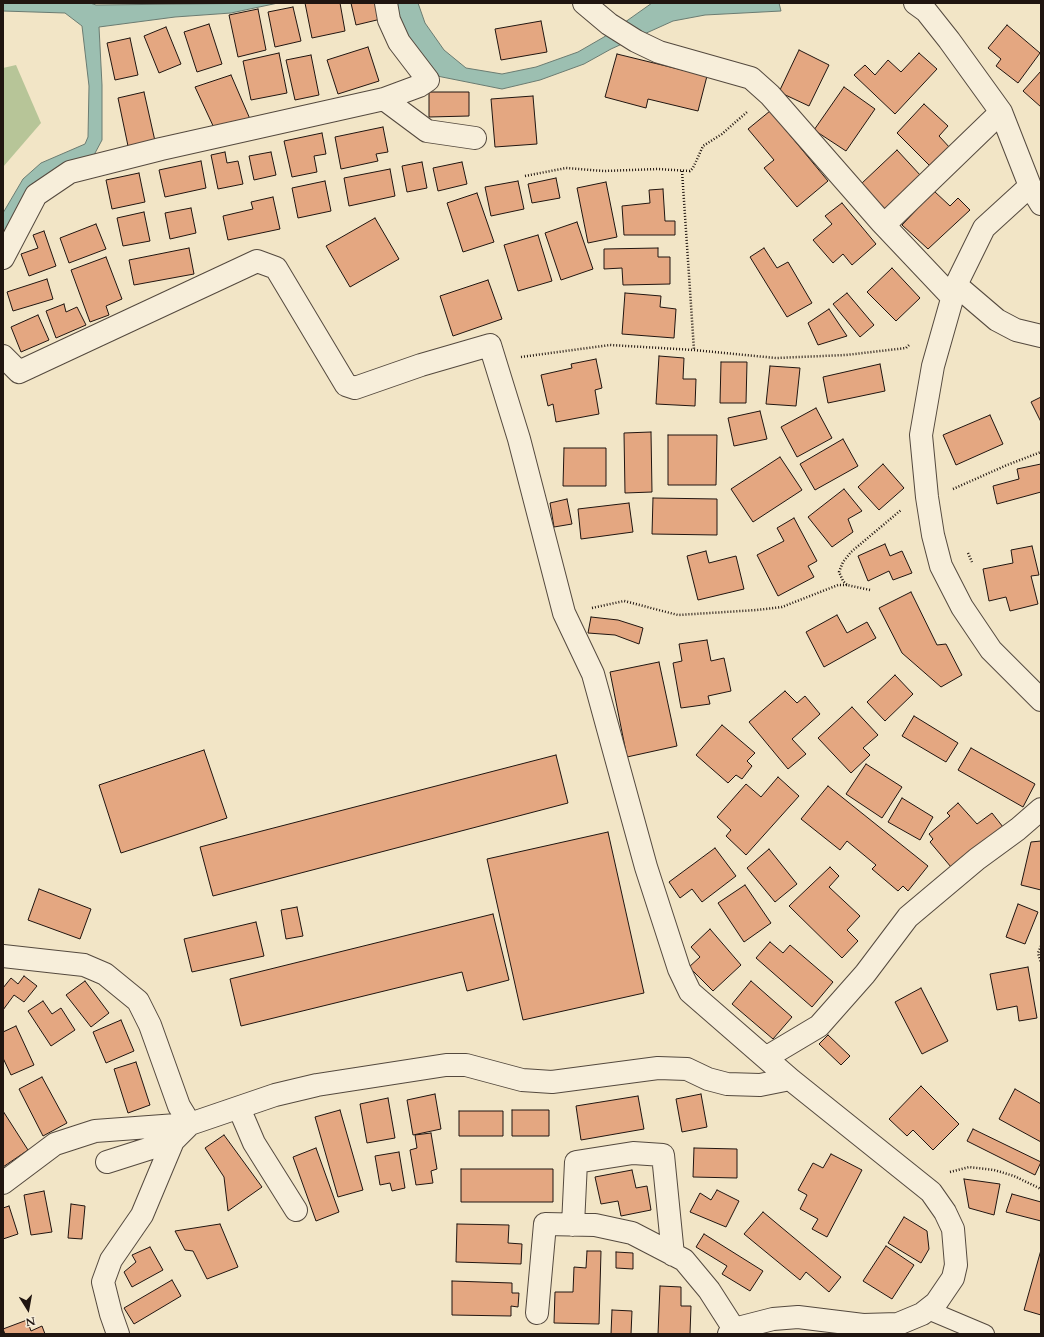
<!DOCTYPE html>
<html>
<head>
<meta charset="utf-8">
<style>
	body { margin:0 }
	#map { position:relative; width:1044px; height:1337px; overflow:hidden; background:#f2e5c6; font-family:Cardo,serif }
	canvas { display:block }
	.frame { position:absolute; inset:0; border:4px solid #201510; pointer-events:none }
	.north { position:absolute; left:8px; top:1289px; width:40px; height:40px; -webkit-text-stroke:3px #f7eeda; paint-order:stroke; rotate:169deg; font-size:11px; font-weight:700; line-height:16px; text-align:center; color:#201510 }
	.north::after { content:''; display:block; margin:auto; width:14px; height:18px; background:#201510; clip-path:polygon(50% 0,100% 100%,50% 72%,0 100%) }
</style>
</head>
<body>
<div id="map">
<canvas width="1044" height="1337"></canvas>
<div class="frame"></div>
<div class="north">N</div>
</div>
<script>
const g = document.querySelector('canvas').getContext('2d');
g.lineJoin = 'round';
function fill(path, color) { g.fillStyle = color; g.fill(path, 'evenodd'); }
const poly = rows => new Path2D(rows.map(r => 'M' + r).join(''));
function stroke(path, color, width, dash) { g.strokeStyle = color; g.lineWidth = width; g.lineCap = dash ? 'butt' : 'round'; g.setLineDash(dash || []); g.stroke(path); }
fill(poly([
	[16,65,41,123,3,167,3,68]
]), '#b7c598');
const water = poly([
	[3,3,90,3,96,5,278,3,231,13,175,17,99,27,102,85,102,140,94,155,48,175,3,247,3,213,23,179,41,163,85,144,88,137,89,86,82,26,65,13,3,11,3,3],
	[392,3,418,3,425,23,444,50,466,68,502,74,536,67,578,52,604,37,652,3,779,3,781,11,705,15,673,21,611,49,584,64,540,80,502,89,432,75,402,29,392,3]
]);
fill(water, '#9cbfb1');
stroke(water, '#6a7b71', 1);
const building = poly([
	[305,3,340,3,345,31,312,38,305,3],
	[351,3,378,3,381,19,356,25,351,3],
	[293,7,301,41,275,47,268,12,293,7],
	[258,9,266,50,238,57,229,15,258,9],
	[541,21,547,52,501,60,495,29,541,21],
	[209,24,222,64,197,72,184,32,209,24],
	[1007,25,1040,53,1018,83,996,66,1001,59,988,48,1007,25],
	[166,27,181,64,159,73,144,36,166,27],
	[130,38,138,75,115,80,107,43,130,38],
	[368,47,379,81,338,94,327,60,368,47],
	[799,50,829,65,809,106,779,92,799,50],
	[279,53,287,93,251,100,243,61,279,53],
	[919,53,937,69,895,114,854,75,865,65,875,75,888,60,901,72,919,53],
	[617,54,707,76,698,111,648,99,646,108,605,97,617,54],
	[311,55,319,95,295,100,286,60,311,55],
	[1041,71,1041,107,1023,91,1041,71],
	[231,75,250,119,215,130,195,87,231,75],
	[844,87,875,109,846,151,814,130,844,87],
	[144,92,155,141,128,146,118,98,144,92],
	[429,92,469,92,469,116,429,117,429,92],
	[533,96,537,144,495,147,491,99,533,96],
	[924,104,948,126,939,136,951,149,932,168,897,133,924,104],
	[770,111,828,181,797,207,764,168,774,160,748,129,770,111],
	[383,127,388,152,376,154,378,161,341,169,335,137,383,127],
	[322,133,326,154,314,156,317,172,292,177,284,141,322,133],
	[897,150,921,176,886,210,861,184,897,150],
	[225,152,227,163,238,161,243,184,218,189,211,155,225,152],
	[271,152,276,175,254,180,249,156,271,152],
	[201,161,206,188,165,197,159,170,201,161],
	[422,162,427,188,407,192,402,166,422,162],
	[462,162,467,184,438,191,433,168,462,162],
	[390,169,395,196,349,206,344,178,390,169],
	[139,173,145,202,112,209,106,180,139,173],
	[556,178,560,198,532,203,528,184,556,178],
	[325,181,331,211,298,218,292,188,325,181],
	[518,181,524,209,491,216,485,187,518,181],
	[606,182,617,237,588,243,577,188,606,182],
	[663,189,665,221,675,221,675,235,624,235,622,206,650,203,649,190,663,189],
	[934,191,950,206,958,198,970,210,928,249,902,225,934,191],
	[477,193,494,242,463,252,447,203,477,193],
	[273,197,280,229,228,240,223,216,253,209,251,202,273,197],
	[842,203,876,244,852,265,843,254,833,263,813,240,832,224,825,216,842,203],
	[191,208,196,233,170,239,165,213,191,208],
	[144,212,150,241,123,246,117,218,144,212],
	[375,218,399,259,350,287,326,246,375,218],
	[577,222,593,269,561,280,545,233,577,222],
	[96,224,106,249,69,263,60,238,96,224],
	[44,231,56,266,29,276,21,254,38,248,33,235,44,231],
	[538,235,552,281,518,291,504,245,538,235],
	[189,248,194,274,134,285,129,260,189,248],
	[658,248,658,257,670,257,670,284,623,285,622,268,604,269,604,249,658,248],
	[764,248,777,268,788,262,812,303,787,317,750,257,764,248],
	[106,257,122,299,106,306,109,315,90,322,71,270,106,257],
	[892,268,920,298,896,321,867,292,892,268],
	[47,279,53,299,13,311,7,292,47,279],
	[488,280,502,319,453,336,440,296,488,280],
	[625,293,661,296,660,307,676,309,674,338,622,334,625,293],
	[847,293,874,325,860,337,833,304,847,293],
	[64,304,66,312,77,307,86,325,56,338,46,311,64,304],
	[829,309,847,336,818,345,808,323,829,309],
	[38,315,49,340,21,352,11,327,38,315],
	[659,356,684,358,683,379,696,379,695,406,656,404,659,356],
	[596,359,602,388,595,390,599,414,556,422,553,404,548,406,541,375,572,368,571,364,596,359],
	[721,362,747,362,746,403,720,403,721,362],
	[880,364,885,391,828,403,823,377,880,364],
	[770,366,800,368,796,406,766,404,770,366],
	[1041,397,1041,422,1031,402,1041,397],
	[816,408,832,438,797,457,781,427,816,408],
	[760,411,767,439,734,446,728,418,760,411],
	[990,415,1003,444,956,465,943,435,990,415],
	[651,432,652,492,625,493,624,433,651,432],
	[668,435,717,435,716,485,668,485,668,435],
	[843,439,858,466,815,490,800,464,843,439],
	[564,448,606,448,606,486,563,486,564,448],
	[780,457,802,490,753,522,731,489,780,457],
	[883,464,904,488,879,510,858,487,883,464],
	[1041,464,1041,492,997,504,993,486,1019,479,1017,469,1041,464],
	[844,489,862,511,848,519,853,532,832,547,808,517,844,489],
	[653,498,717,499,717,535,652,534,653,498],
	[567,499,572,524,554,527,550,503,567,499],
	[629,503,633,532,581,539,578,509,629,503],
	[794,518,817,561,808,566,814,577,778,596,757,555,784,541,777,528,794,518],
	[885,544,890,556,902,551,912,573,893,580,889,571,868,581,858,556,885,544],
	[1032,546,1039,575,1031,576,1038,604,1010,611,1006,597,989,601,983,569,1013,563,1011,550,1032,546],
	[706,551,709,563,736,556,744,589,698,600,687,556,706,551],
	[911,592,937,645,946,644,962,675,941,687,902,653,879,608,911,592],
	[837,615,847,633,867,622,876,638,824,667,806,632,837,615],
	[591,617,618,620,643,628,639,644,615,635,588,633,591,617],
	[707,640,711,661,724,658,731,691,708,696,710,704,681,708,673,663,682,661,679,644,707,640],
	[659,662,677,746,627,757,610,672,659,662],
	[895,675,913,694,885,721,867,702,895,675],
	[785,691,797,703,805,696,820,714,792,739,806,754,788,769,749,722,785,691],
	[852,707,878,735,863,748,870,755,851,773,818,738,852,707],
	[914,716,958,743,946,762,902,736,914,716],
	[722,725,755,753,747,761,752,766,742,779,736,775,728,783,696,755,722,725],
	[971,748,1035,784,1023,807,958,770,971,748],
	[204,750,227,818,121,853,99,785,204,750],
	[556,755,568,803,213,896,200,847,556,755],
	[866,764,902,787,882,818,846,794,866,764],
	[778,777,799,796,746,855,726,836,731,830,717,817,746,784,761,797,778,777],
	[828,786,928,866,908,891,903,886,898,891,872,869,876,865,847,841,840,850,801,819,828,786],
	[902,798,933,817,920,840,888,822,902,798],
	[958,803,977,824,992,813,1003,827,951,867,930,842,933,839,929,834,950,816,947,813,958,803],
	[608,832,644,993,523,1020,487,859,608,832],
	[1041,841,1041,890,1021,885,1031,842,1041,841],
	[715,848,736,876,702,902,692,889,680,898,669,882,715,848],
	[769,849,797,884,775,902,747,868,769,849],
	[830,867,839,876,829,887,860,916,847,930,858,941,842,958,789,906,830,867],
	[745,885,771,923,744,942,718,903,745,885],
	[39,889,91,909,80,939,28,920,39,889],
	[1018,904,1038,912,1025,944,1006,937,1018,904],
	[297,907,303,936,286,939,281,910,297,907],
	[493,914,509,980,467,991,462,972,241,1026,230,979,493,914],
	[256,922,264,956,192,972,184,939,256,922],
	[710,929,741,965,713,991,689,967,700,957,691,947,710,929],
	[770,942,783,953,790,945,833,982,812,1007,756,958,770,942],
	[1028,967,1037,1018,1019,1021,1017,1006,997,1010,990,974,1028,967],
	[24,976,37,986,24,1002,14,995,3,1010,3,988,11,978,18,984,24,976],
	[85,981,109,1013,91,1027,66,995,85,981],
	[751,981,792,1017,773,1039,732,1004,751,981],
	[921,988,948,1041,922,1054,895,1002,921,988],
	[43,1001,52,1014,61,1008,75,1030,51,1046,28,1011,43,1001],
	[121,1020,134,1051,106,1063,93,1032,121,1020],
	[16,1026,34,1065,11,1075,3,1058,3,1032,16,1026],
	[828,1035,850,1056,841,1065,819,1044,828,1035],
	[136,1062,150,1105,128,1113,114,1069,136,1062],
	[42,1077,67,1123,43,1136,19,1089,42,1077],
	[921,1086,959,1124,933,1150,913,1130,907,1136,889,1119,921,1086],
	[1015,1089,1041,1104,1041,1142,999,1119,1015,1089],
	[435,1094,441,1129,413,1135,407,1100,435,1094],
	[701,1094,707,1127,682,1132,676,1099,701,1094],
	[638,1096,644,1129,581,1140,576,1106,638,1096],
	[388,1098,395,1138,367,1143,360,1104,388,1098],
	[340,1110,363,1190,338,1197,315,1117,340,1110],
	[512,1110,549,1110,549,1136,512,1136,512,1110],
	[3,1111,28,1150,3,1167,3,1111],
	[459,1111,503,1111,503,1136,459,1136,459,1111],
	[973,1129,1041,1162,1035,1175,967,1141,973,1129],
	[431,1133,437,1169,431,1171,433,1183,416,1185,410,1150,417,1148,415,1135,431,1133],
	[224,1135,262,1187,228,1211,224,1177,205,1148,224,1135],
	[316,1148,339,1212,316,1221,293,1157,316,1148],
	[694,1148,737,1149,737,1178,693,1177,694,1148],
	[399,1152,405,1188,392,1191,390,1183,380,1185,375,1156,399,1152],
	[831,1154,862,1170,827,1237,812,1229,818,1219,800,1209,807,1195,798,1190,813,1163,823,1168,831,1154],
	[461,1169,553,1169,553,1202,461,1202,461,1169],
	[632,1170,636,1188,647,1186,651,1210,621,1216,618,1201,601,1204,595,1177,632,1170],
	[964,1179,1000,1184,994,1215,969,1208,964,1179],
	[717,1190,739,1201,726,1227,690,1212,700,1193,711,1200,717,1190],
	[44,1191,52,1232,31,1235,24,1195,44,1191],
	[1012,1194,1041,1202,1041,1221,1006,1212,1012,1194],
	[71,1204,85,1206,82,1239,68,1238,71,1204],
	[9,1206,18,1234,3,1239,3,1208,9,1206],
	[763,1212,841,1277,829,1292,806,1272,800,1280,744,1234,763,1212],
	[904,1217,927,1231,929,1249,921,1263,888,1243,904,1217],
	[220,1224,238,1267,207,1279,193,1251,185,1250,175,1231,220,1224],
	[457,1224,509,1225,508,1243,522,1244,521,1264,456,1262,457,1224],
	[704,1234,763,1271,750,1291,722,1274,727,1266,696,1247,704,1234],
	[886,1246,914,1265,892,1299,863,1281,886,1246],
	[150,1247,163,1270,132,1287,124,1272,136,1262,132,1255,150,1247],
	[1041,1250,1041,1315,1024,1310,1041,1250],
	[587,1251,601,1251,599,1324,554,1323,555,1292,573,1292,574,1267,586,1268,587,1251],
	[616,1252,633,1253,633,1269,616,1268,616,1252],
	[172,1280,181,1296,134,1324,124,1308,172,1280],
	[452,1281,512,1283,512,1293,519,1293,518,1307,511,1306,511,1316,452,1315,452,1281],
	[660,1286,681,1287,681,1306,691,1306,690,1334,658,1334,660,1286],
	[612,1310,632,1311,631,1334,611,1334,612,1310],
	[27,1320,31,1331,42,1326,45,1334,5,1334,3,1329,27,1320]
]);
fill(building, '#e4a781');
stroke(building, '#201510', 1);
const lane = poly([
	[928,1310,985,1334]
]);
const street = poly([
	[584,3,609,24,636,41,659,52,751,78,770,95,882,223,952,297],
	[915,3,926,11,949,40,1001,112,1030,186,1041,204],
	[384,99,427,131,475,138],
	[1030,186,984,228,956,285,933,366,921,435,927,497,933,535,941,566,962,607,991,650,1041,700],
	[884,225,1001,112],
	[3,258,36,195,70,172,161,149,384,99,419,86,428,80,399,42,389,20,386,3],
	[956,285,997,320,1016,330,1041,336],
	[3,356,19,372,257,261,276,268,346,385,355,388,421,365,490,345,519,439,564,613,593,674,646,867,679,969,690,992,790,1079,931,1192,945,1212,953,1229,956,1265,953,1278,936,1303,922,1314,898,1324,863,1325,798,1317,773,1319,734,1329,729,1334],
	[3,956,84,965,105,974,138,1001,150,1025,179,1106,190,1124],
	[767,1057,819,1026,865,974,908,917,977,859,1018,829,1041,809],
	[239,1108,254,1143,296,1210],
	[107,1162,173,1141],
	[3,1183,55,1144,95,1131,190,1124,275,1095,317,1085,446,1065,466,1065,522,1080,552,1082,658,1068,687,1069,708,1079,727,1084,760,1085,790,1079],
	[573,1225,576,1162,633,1153,663,1155,673,1255],
	[537,1313,545,1224,595,1225,632,1233,684,1260,709,1290,734,1329],
	[118,1334,111,1314,103,1282,111,1260,142,1215,173,1141,190,1124]
]);
stroke(lane, '#54493e', 20);
stroke(street, '#54493e', 24);
stroke(poly([
	[682,171,694,350],
	[525,176,566,168,604,171,658,169,690,171,693,168,703,146,722,134,747,112],
	[521,357,610,345,694,350,776,358,846,355,906,348,910,344],
	[953,489,1007,465,1041,452],
	[968,553,972,562],
	[870,590,847,585,843,581,839,572,843,562,851,552,901,510],
	[592,608,624,601,678,615,757,610,782,607,838,585,847,585],
	[1041,946,1038,953,1041,963],
	[950,1172,969,1167,994,1170,1014,1176,1041,1189]
]), '#201510', 2.5, [1, 2]);
stroke(lane, '#f7eeda', 18);
stroke(street, '#f7eeda', 22);
</script>
</body>
</html>
